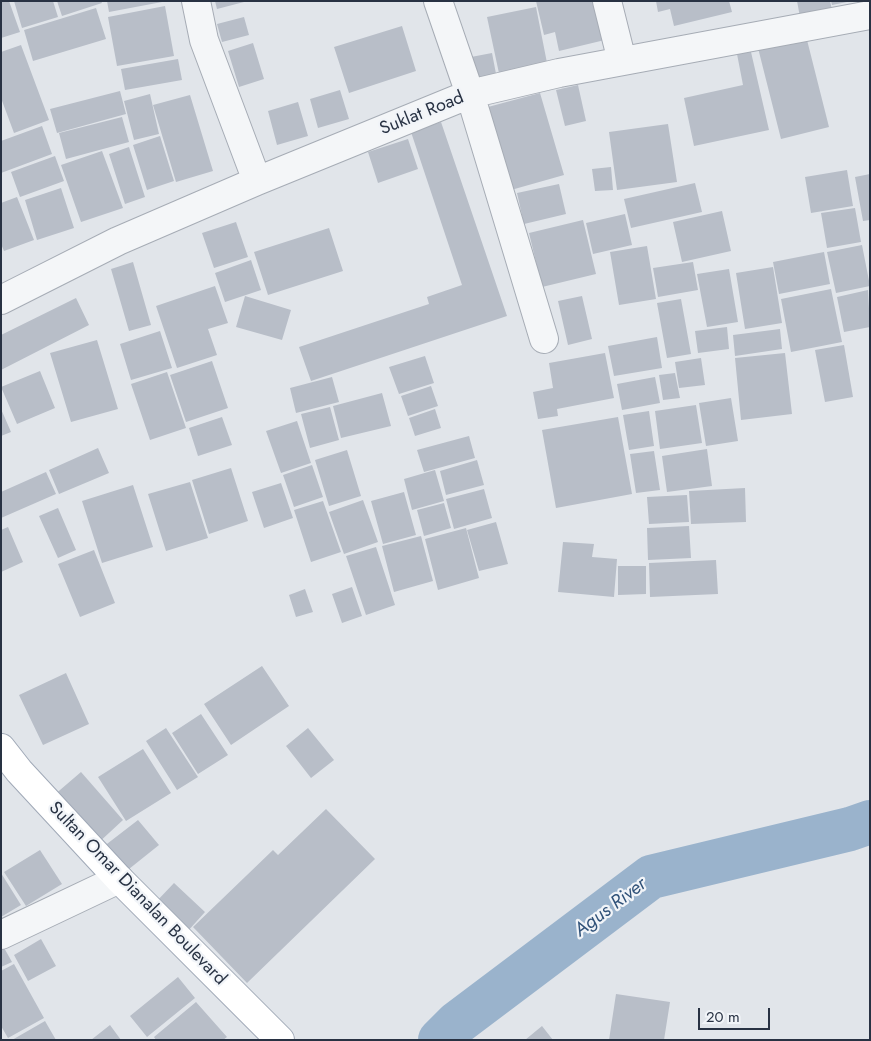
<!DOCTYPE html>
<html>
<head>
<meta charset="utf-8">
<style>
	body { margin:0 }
	#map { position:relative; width:871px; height:1041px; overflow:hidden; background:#e1e5ea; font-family:Jost,sans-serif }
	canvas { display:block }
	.frame { position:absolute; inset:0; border:2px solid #283243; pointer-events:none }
	.scale { position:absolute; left:698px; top:1008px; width:72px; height:22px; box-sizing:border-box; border:2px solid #283243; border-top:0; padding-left:6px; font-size:15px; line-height:18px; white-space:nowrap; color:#283243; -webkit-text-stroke:4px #f1f4f8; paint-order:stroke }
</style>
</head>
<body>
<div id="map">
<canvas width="871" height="1041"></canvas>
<div class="frame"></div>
<div class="scale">20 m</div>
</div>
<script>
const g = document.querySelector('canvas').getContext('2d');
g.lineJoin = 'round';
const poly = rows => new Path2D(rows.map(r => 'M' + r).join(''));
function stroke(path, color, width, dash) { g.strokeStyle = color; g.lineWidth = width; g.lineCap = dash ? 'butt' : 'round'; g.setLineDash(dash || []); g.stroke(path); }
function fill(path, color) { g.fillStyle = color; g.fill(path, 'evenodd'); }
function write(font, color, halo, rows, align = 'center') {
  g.font = font + ' Jost,sans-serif'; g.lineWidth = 4.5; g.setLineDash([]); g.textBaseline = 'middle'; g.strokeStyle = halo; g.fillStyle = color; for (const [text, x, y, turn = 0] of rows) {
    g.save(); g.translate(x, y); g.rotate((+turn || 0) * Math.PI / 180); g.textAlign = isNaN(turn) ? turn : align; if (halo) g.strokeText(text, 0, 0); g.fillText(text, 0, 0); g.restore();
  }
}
stroke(poly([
	[440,1040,457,1023,651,877,850,829,870,822]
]), '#9ab3cc', 44);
fill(poly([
	[1,1,9,1,20,32,1,38],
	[14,1,53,1,58,17,22,28],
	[57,1,101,1,102,3,62,16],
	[107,1,162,1,162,2,109,12],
	[215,1,244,1,244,2,217,9],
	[536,1,600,1,609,39,559,51,555,32,544,35],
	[656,1,729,1,732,12,674,26,670,9,658,12],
	[797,1,830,1,832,10,800,17],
	[831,1,847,1,847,2,832,5],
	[165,6,174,56,117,66,108,17],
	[536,7,548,68,500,78,487,17],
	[96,8,106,39,33,61,24,30],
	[244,17,249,35,222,42,217,24],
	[402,26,416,71,349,93,334,47],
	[806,36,829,127,781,139,758,48],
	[253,43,264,79,239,87,228,51],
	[21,45,49,120,14,133,1,98,1,52],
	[751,52,769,130,694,146,684,98,743,85,737,54],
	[492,53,497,79,477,84,471,57],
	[178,59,182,80,125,90,121,69],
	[578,85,586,121,565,126,556,90],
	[340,90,349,119,318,128,310,99],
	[120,91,126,114,57,133,50,109],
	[540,93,564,175,511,190,488,107],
	[150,94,159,134,134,140,124,101],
	[190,95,213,171,176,182,153,105],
	[298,102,308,136,277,145,268,111],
	[122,117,129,142,66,159,59,133],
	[441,122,507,316,311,381,299,347,429,304,427,297,462,285,411,132],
	[668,124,677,182,617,190,609,132],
	[42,126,52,154,1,173,1,141],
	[160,136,174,181,147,190,133,145],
	[408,139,418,169,378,183,368,152],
	[129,147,145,197,125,204,109,154],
	[102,151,123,208,81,222,61,165],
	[55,156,64,181,20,197,11,172],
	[611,167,613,190,595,191,592,169],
	[847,170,853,206,811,213,805,177],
	[870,174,870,220,863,221,855,177],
	[695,183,702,212,631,228,624,199],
	[559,184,566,214,524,224,517,193],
	[61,188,74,228,37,240,25,200],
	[17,197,34,240,4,251,1,244,1,203],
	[855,208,861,242,827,248,821,213],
	[722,211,731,251,682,262,673,222],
	[625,214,632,245,593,254,586,223],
	[583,220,596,274,542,287,529,233],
	[236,222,248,257,214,268,202,233],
	[329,228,343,271,268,295,254,252],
	[862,245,870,286,836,293,827,252],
	[647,246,656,299,619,305,610,252],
	[824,252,830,284,779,294,773,262],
	[251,260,261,290,225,302,215,273],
	[133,262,151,325,129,331,111,269],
	[693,262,698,290,658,297,653,268],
	[773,267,782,323,745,329,736,273],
	[729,269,738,322,707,327,697,274],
	[215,286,228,323,208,329,217,355,177,368,156,306],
	[831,289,842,342,791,352,781,299],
	[868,290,870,327,844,332,837,297],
	[245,296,291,310,282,340,236,327],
	[582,296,592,339,568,345,558,301],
	[76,298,89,325,1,370,1,335],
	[681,299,691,354,667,358,657,303],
	[727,327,729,349,698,353,695,331],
	[780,329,782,349,735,356,733,335],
	[160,331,172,368,131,380,120,344],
	[657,337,662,368,614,376,608,346],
	[97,340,118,409,71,422,50,353],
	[844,345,853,397,825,402,815,350],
	[605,353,614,398,557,409,558,416,538,419,533,392,553,388,549,363],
	[785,353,792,414,741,420,735,358],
	[425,356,434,383,399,394,389,367],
	[701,358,705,385,679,388,675,362],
	[212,361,228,408,186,422,170,375],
	[40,371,55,408,17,424,1,387],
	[167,372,186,428,150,440,131,384],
	[675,373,680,398,663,400,659,375],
	[332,377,339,402,296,413,290,388],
	[655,377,660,403,622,410,617,384],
	[431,386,438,406,408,416,401,396],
	[382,393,391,426,341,438,333,406],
	[731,398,738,441,706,446,699,403],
	[696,405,702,443,660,449,655,411],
	[330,407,339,440,310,448,301,414],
	[1,409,11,432,1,436],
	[435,409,441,428,415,436,409,418],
	[649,411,654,446,629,450,623,415],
	[222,417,232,445,198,456,189,428],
	[618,417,632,494,556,508,542,430],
	[297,421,311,463,281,473,266,431],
	[469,436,475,458,424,472,417,450],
	[98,448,109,473,59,494,49,470],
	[707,449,712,486,667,492,662,456],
	[347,450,361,496,329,506,315,460],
	[654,451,660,490,636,493,630,454],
	[477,460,484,485,446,495,440,471],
	[312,465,323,497,294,507,283,475],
	[231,468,248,521,209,534,192,480],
	[435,470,444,501,412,510,404,479],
	[46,472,56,494,1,518,1,492],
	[190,482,208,538,166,551,148,494],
	[281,483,293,518,264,528,252,492],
	[133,485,153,547,102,563,82,501],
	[745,488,746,522,691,524,689,491],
	[484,489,492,518,454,529,446,499],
	[404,492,416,535,383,544,371,501],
	[687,495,689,522,649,524,647,497],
	[363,500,378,542,344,554,329,512],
	[323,501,341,552,311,562,294,510],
	[444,503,451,528,424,536,417,510],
	[58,508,76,550,58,558,39,516],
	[496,522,508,564,479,571,467,530],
	[689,526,691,558,648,560,647,528],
	[8,527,23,562,1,572,1,530],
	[466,528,479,578,438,590,425,539],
	[421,536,433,581,394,592,382,546],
	[563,542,594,544,592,557,617,559,614,597,558,592],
	[376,547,395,605,366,615,346,556],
	[94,550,115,603,80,617,58,564],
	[716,560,718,594,650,597,649,563],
	[618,566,646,566,646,594,618,595],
	[352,587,362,616,342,623,332,594],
	[305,589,313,612,296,617,289,595],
	[262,666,289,706,231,745,204,704],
	[66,673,89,724,43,745,19,695],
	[201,714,228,755,198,774,172,733],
	[166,728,198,777,177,790,146,741],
	[308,728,334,760,311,778,286,746],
	[143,749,171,793,126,821,98,777],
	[81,772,123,820,96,845,53,796],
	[326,809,375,859,247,983,193,927,273,850,278,855],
	[138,820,159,845,124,873,103,847],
	[40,850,62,884,26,906,4,872],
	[1,873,21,905,1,917],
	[174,883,205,912,187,932,155,903],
	[41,939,56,966,28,981,14,955],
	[3,946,12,962,1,967,1,947],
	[14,964,44,1018,8,1038,1,1026,1,971],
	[178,977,195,998,147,1037,130,1016],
	[616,994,670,1002,664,1040,609,1040],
	[196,1002,227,1037,223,1040,156,1040,154,1037],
	[45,1021,56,1040,12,1040],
	[110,1025,121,1040,91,1040],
	[542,1026,553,1040,525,1040]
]), '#b8bec8');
const minor = poly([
	[196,1,204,40,257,181],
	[438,1,470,94,544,339],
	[607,1,622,61],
	[1,300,118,241,257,181,470,94,559,73,870,15],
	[1,935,119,879]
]);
const major = poly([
	[1,748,19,771,119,879,280,1040]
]);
stroke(minor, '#a6acb5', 30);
stroke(major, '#a0a9b7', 30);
stroke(minor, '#f4f6f8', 28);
stroke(major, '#fff', 28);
write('18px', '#283243', '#f1f4f8', [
	["Suklat Road",422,114,-22],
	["Sultan Omar Dianalan Boulevard",137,894,46]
]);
write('italic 19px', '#305279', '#f1f4f8', [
	["Agus River",611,908,-37]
]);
</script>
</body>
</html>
